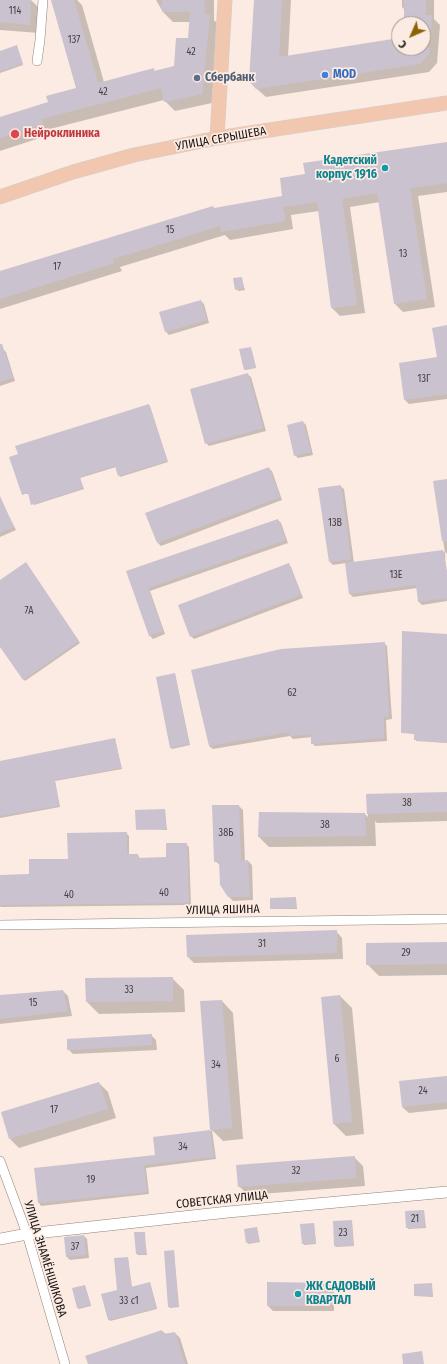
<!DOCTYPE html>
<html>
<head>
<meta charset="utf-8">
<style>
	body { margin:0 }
	#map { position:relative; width:447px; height:1364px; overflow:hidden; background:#fcebe3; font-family:"Fira Sans Condensed",sans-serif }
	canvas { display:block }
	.north { position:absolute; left:391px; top:16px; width:40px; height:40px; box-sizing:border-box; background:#fcebe3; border:1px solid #a1958f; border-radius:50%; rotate:225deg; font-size:11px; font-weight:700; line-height:16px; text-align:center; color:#191411 }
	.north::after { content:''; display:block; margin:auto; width:14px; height:18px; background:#8b6204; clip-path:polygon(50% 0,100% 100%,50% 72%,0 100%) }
</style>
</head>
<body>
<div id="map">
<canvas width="447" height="1364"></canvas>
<div class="north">С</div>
</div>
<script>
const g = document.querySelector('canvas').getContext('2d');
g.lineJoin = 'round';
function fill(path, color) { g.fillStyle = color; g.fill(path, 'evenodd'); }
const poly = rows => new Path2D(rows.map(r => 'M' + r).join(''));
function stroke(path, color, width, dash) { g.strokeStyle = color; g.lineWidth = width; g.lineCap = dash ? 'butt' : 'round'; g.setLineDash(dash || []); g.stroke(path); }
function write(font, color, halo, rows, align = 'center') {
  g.font = font + ' "Fira Sans Condensed",sans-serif'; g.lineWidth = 3.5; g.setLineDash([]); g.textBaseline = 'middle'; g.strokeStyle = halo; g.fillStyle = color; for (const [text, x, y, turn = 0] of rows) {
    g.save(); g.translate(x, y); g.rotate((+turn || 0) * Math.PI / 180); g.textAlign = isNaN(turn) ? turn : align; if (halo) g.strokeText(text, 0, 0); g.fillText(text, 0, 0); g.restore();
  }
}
fill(poly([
	[0,0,31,0,40,9,39,33,0,30],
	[57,0,77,0,82,5,104,82,153,69,155,71,175,67,189,39,190,22,173,22,163,12,156,0,214,0,214,20,219,25,212,103,175,111,164,100,50,129,52,134,0,151,0,119,49,102,77,89],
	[255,0,291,0,288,57,399,39,399,48,423,48,423,24,405,24,405,10,402,7,402,0,434,0,434,19,440,25,437,63,429,72,266,97,257,89],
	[17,48,23,65,0,73,0,52],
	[447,143,447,192,418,196,435,307,403,312,395,304,380,202,350,207,365,313,340,316,332,308,319,211,291,215,293,229,230,240,225,235,120,267,122,271,0,309,0,273,214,209,284,197,306,175],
	[241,278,245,290,238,291,234,279],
	[201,301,204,304,209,323,169,335,166,332],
	[447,326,447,399,409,404,405,400,438,358],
	[250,348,256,368,246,370,245,369],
	[0,349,3,349,6,352,15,381,0,386],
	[247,374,251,377,266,431,209,446,206,443],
	[150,406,168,462,120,477,116,467,80,478,84,489,34,505,29,494,22,494],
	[303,422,306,425,313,455,298,458,295,455],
	[268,468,272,471,282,500,161,546,158,543],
	[447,480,447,554,445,552,447,601,422,605,419,602,417,588,353,597,350,594,346,563,333,565,330,562,340,486,344,489,354,563,443,551,445,553,434,482],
	[2,503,16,530,0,537,0,504],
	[278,520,281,523,288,543,150,591,165,634,153,639,150,636,128,572],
	[288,564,291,567,303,598,194,639,191,636],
	[27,565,80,643,25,681,0,645,0,581],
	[447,635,447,743,416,741,415,734,402,733],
	[384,643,387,646,392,719,386,720,387,741,315,746,312,743,312,737,293,739,290,736,213,749,209,746],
	[175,674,190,745,172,749,171,748],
	[115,739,122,769,55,781,60,807,0,818,0,762],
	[447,793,447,821,377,823,375,821,376,846,269,847,259,837,365,814,368,817,367,795],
	[239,806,243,810,245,862,248,861,252,865,253,900,233,901,229,897,220,865,215,861],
	[165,810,167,830,137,829],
	[126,833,129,836,129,855,138,855,140,859,167,858,186,844,189,847,191,905,1,907,0,906,0,876,30,875,69,860],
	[296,898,297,909,271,909],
	[336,931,342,938,343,959,194,963,188,957],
	[447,943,447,975,379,976,367,964],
	[172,978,184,990,185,1012,99,1014,87,1002,86,979],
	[63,991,68,996,72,1016,0,1024,0,996],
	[340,996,352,1008,364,1134,346,1136,334,1124],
	[222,1001,233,1013,243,1139,223,1141,212,1130,216,1159,146,1168,149,1194,41,1206,39,1203,35,1169,156,1156,154,1138,211,1131,202,1002],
	[151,1035,156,1040,157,1050,73,1054,68,1049],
	[447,1077,447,1109,409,1113,402,1107],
	[99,1083,108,1092,116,1118,19,1148,10,1139],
	[354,1157,363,1166,365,1186,248,1195,239,1186],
	[424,1211,426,1228,408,1229,406,1212],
	[352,1221,354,1246,336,1247,335,1246],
	[314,1224,316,1244,304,1245,303,1243],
	[257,1228,260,1242,248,1244,245,1230],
	[144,1233,147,1255,138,1255,137,1254],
	[84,1236,87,1239,89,1258,70,1260,67,1257],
	[174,1251,179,1307,170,1308,169,1307],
	[128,1258,132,1287,150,1283,157,1309,110,1321,109,1319],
	[329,1284,334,1288,334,1311,273,1311,268,1306],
	[432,1284,433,1297,415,1296],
	[85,1286,91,1306,79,1309,78,1308],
	[162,1331,166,1334,175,1333,180,1338,188,1364,89,1364]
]), '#0003');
fill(poly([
	[0,0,31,0,30,25,0,22],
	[51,0,74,0,98,83,154,68,154,71,174,66,176,38,188,38,190,12,162,12,162,0,204,0,205,14,210,15,202,94,164,102,161,88,41,119,43,124,0,138,0,117,48,102,46,96,76,88],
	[254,0,282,0,279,57,399,38,399,48,430,48,429,54,420,64,256,89,249,81],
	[404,0,426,0,426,15,432,15,430,43,423,43,423,24,404,24],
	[17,45,23,64,0,71,0,51],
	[447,142,447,183,410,188,427,299,394,304,377,193,342,199,357,305,331,308,317,202,283,207,286,221,221,232,220,226,113,259,114,263,0,299,0,271,213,206,214,208,282,196,280,178,305,174,303,163],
	[242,277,244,288,235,290,233,278],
	[201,300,207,320,165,332,159,312],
	[447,325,447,394,404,400,399,363,437,357,432,328],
	[0,344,2,344,13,378,0,382],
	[251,347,256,367,244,370,239,349],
	[248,373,263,428,205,444,190,389],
	[149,404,167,461,118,476,115,466,80,477,83,488,31,505,28,493,22,495,9,457,18,454,15,446],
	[303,421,311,452,294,456,287,425],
	[269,467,280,497,157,543,145,513],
	[447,479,447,541,442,541,433,481],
	[341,485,351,559,329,562,318,488],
	[0,496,14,527,0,533],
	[278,519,286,540,148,588,163,631,149,636,126,571],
	[443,550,447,571,447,598,418,602,416,585,349,594,345,563],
	[26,562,79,641,23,680,0,647,0,580],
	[289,563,301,595,190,637,178,605],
	[402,631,447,634,447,743,414,740,414,733,401,733],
	[385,642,389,717,384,717,384,738,311,744,311,734,289,736,289,732,209,746,191,670,281,649],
	[175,673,189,744,170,748,156,677],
	[115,738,121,768,55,780,59,806,0,816,0,761],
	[447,792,447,812,367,814,366,794],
	[212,805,239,805,241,861,248,860,250,897,228,897,220,885,219,861,214,862],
	[165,809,166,829,136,830,135,810],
	[259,812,365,813,366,836,258,837],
	[127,832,127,854,138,854,138,858,166,857,166,843,187,843,189,903,0,905,0,875,29,874,29,859,68,859,67,833],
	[296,897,296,908,270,909,270,898],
	[337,930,337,953,187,957,186,935],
	[447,942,447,964,366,965,366,943],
	[173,977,173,1001,86,1002,85,978],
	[63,990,68,1011,0,1019,0,995],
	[340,995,352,1122,333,1124,321,997],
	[222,1000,232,1128,210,1130,200,1001],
	[152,1034,152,1045,67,1050,67,1039],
	[447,1076,447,1102,402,1107,399,1081],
	[99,1082,108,1109,9,1139,1,1112],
	[210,1130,214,1157,144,1165,147,1192,38,1203,34,1168,155,1155,153,1137],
	[355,1156,356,1178,238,1187,236,1165],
	[424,1210,425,1227,406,1228,405,1211],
	[352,1220,353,1246,334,1246,333,1221],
	[314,1223,316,1243,302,1244,300,1224],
	[257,1227,259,1241,246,1243,244,1229],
	[134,1232,145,1232,146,1254,136,1254],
	[84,1235,86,1255,66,1257,64,1237],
	[174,1250,178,1306,168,1307,164,1251],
	[128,1257,131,1287,150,1282,157,1308,108,1320,101,1294,117,1290,114,1258],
	[267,1282,330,1283,330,1306,267,1306],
	[432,1283,432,1296,414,1296,414,1284],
	[85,1285,91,1305,77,1308,72,1288],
	[162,1330,163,1334,175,1332,185,1364,88,1364,85,1356],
	[422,1351,424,1364,403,1364,402,1354]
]), '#cbc2d0');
const minor = poly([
	[37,61,40,40,43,0],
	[0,925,447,919],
	[0,1161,27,1234,65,1364]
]);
const tertiary = poly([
	[0,1239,27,1234,228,1212,447,1192]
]);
const primary = poly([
	[217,138,225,0],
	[0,197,73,172,134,155,217,138,447,103]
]);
stroke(minor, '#91827a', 10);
stroke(tertiary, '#91827a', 12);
stroke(primary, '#d1d0cf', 15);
stroke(minor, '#fff', 9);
stroke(tertiary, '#fff', 11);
stroke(primary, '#f1c7af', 14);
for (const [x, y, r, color] of [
	[325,75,4,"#3f7fe0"],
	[197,78,4,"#5c6f8a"],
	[15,134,5,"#e0444e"],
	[385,168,4,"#0f9aa8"],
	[298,1294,4,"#0f9aa8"]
]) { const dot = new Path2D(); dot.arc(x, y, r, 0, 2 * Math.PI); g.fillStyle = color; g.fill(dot); stroke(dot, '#fcebe3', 1.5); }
write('10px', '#464041', null, [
	["114",15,11],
	["137",74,40],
	["42",191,52],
	["42",103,92],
	["15",170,230],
	["13",403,254],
	["17",57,267],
	["13Г",424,379],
	["13В",335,523],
	["13Е",396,575],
	["7А",29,611],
	["62",292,693],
	["38",407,803],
	["38",325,825],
	["38Б",226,833],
	["40",164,893],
	["40",69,895],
	["31",262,944],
	["29",406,953],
	["33",129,990],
	["15",33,1003],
	["6",337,1059],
	["34",216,1065],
	["24",423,1091],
	["17",54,1110],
	["34",183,1147],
	["32",296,1171],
	["19",91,1180],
	["21",415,1219],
	["23",343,1233],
	["37",75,1247],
	["33 с1",129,1301]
]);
write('bold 12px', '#366cbe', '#fcebe3', [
	["MOD",333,75]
], 'left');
write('bold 12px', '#4e5e75', '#fcebe3', [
	["Сбербанк",205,78]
], 'left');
write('bold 12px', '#be3a42', '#fcebe3', [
	["Нейроклиника",24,134]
], 'left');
write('12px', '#191411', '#fcebe3', [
	["УЛИЦА СЕРЫШЕВА",221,139,-10],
	["УЛИЦА ЯШИНА",223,910,-1],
	["СОВЕТСКАЯ УЛИЦА",222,1200,-6],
	["УЛИЦА ЗНАМЁНЩИКОВА",45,1259,73]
]);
write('bold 12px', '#0d838f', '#fcebe3', [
	["Кадетский",377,161],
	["корпус 1916",377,175],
	["ЖК САДОВЫЙ",306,1287,"left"],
	["КВАРТАЛ",306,1301,"left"]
], 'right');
</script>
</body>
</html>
